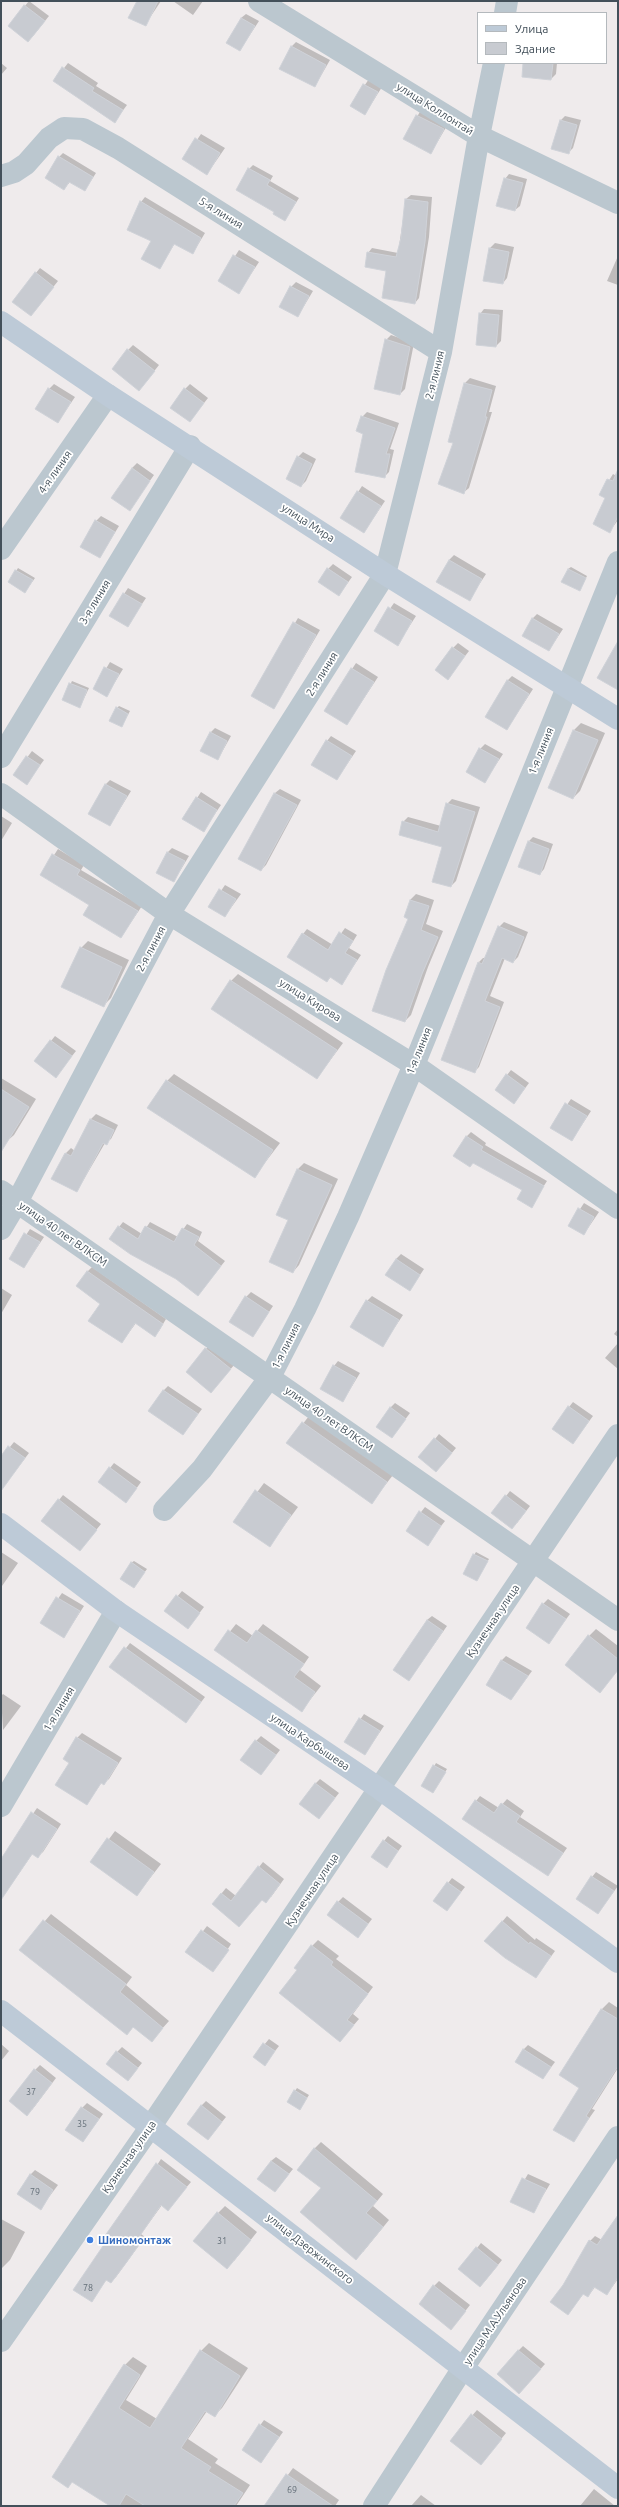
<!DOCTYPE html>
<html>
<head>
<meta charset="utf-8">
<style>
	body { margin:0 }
	#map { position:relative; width:619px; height:2507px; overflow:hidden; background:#efebec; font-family:Ubuntu,sans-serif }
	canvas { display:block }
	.frame { position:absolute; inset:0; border:2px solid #43505a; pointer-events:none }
	.legend { position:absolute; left:477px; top:12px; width:130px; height:52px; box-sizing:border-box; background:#fff; border:1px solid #b4b9bd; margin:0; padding:5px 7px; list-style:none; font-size:12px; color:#43505a }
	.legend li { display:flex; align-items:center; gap:8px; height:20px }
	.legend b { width:20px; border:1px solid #b4b9bd }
</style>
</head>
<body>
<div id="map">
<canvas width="619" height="2507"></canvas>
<div class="frame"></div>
<ul class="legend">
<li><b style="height:5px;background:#bdcad7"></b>Улица</li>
<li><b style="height:11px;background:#c8cbd1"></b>Здание</li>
</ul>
</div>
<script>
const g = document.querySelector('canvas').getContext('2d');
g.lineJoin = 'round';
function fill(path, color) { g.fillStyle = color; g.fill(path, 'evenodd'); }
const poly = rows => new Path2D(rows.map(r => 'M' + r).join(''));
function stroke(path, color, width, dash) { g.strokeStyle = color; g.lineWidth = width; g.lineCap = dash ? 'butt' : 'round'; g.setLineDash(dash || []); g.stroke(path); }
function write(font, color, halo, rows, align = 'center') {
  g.font = font + ' Ubuntu,sans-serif'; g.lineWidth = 3.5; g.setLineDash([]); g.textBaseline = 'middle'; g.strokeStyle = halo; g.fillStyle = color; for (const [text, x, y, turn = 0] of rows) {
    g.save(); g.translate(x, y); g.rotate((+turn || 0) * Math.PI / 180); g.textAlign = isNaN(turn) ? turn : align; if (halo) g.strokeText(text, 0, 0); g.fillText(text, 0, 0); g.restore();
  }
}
fill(poly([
	[29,1,49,16,33,36,9,25],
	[138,1,161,1,145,25],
	[173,1,203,1,193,15],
	[246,14,259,21,240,50,241,18],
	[296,42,330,60,315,86,291,47],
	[1,63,7,68,1,75],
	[68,63,98,83,96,86,127,105,115,121,54,81],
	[524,63,557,63,556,74,551,79],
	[369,79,382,87,365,114,351,105],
	[421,110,448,124,431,153,404,139],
	[565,116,581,120,573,148,568,153,560,121],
	[201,134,225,148,207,174,184,159],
	[63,153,96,173,85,190,70,182,64,189,59,157],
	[253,165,273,176,270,181,299,198,285,220,275,211,249,169],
	[509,174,527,179,520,206,515,210,505,179],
	[411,195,432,197,429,237,419,298,415,303,387,270,368,253,372,248,398,253,406,199],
	[145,197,205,233,193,253,175,243,160,268,152,241,128,230,141,202],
	[495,243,514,247,507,278,503,283,484,280,490,248],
	[239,250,259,262,239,292,219,281],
	[618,256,618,285,607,281],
	[40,268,58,281,31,315,13,301],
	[296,282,313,291,298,316,291,287],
	[484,309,503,310,501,341,496,346,480,314],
	[391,335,414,343,405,389,400,394,386,340],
	[133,345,159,365,144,384,128,350],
	[470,378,496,386,489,412,492,412,469,488,464,492,455,442,465,383],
	[54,384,75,397,58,422,49,389],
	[190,384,208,398,190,421,185,389],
	[367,412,399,423,390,449,394,450,389,472,384,477,364,433,362,417],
	[303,452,316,459,306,481,301,486,298,457],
	[137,463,154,475,130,509,132,468],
	[613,474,618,477,618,520,610,531,606,498,600,495],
	[362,486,385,501,364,532,341,518],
	[101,516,119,526,100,557,96,521],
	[454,555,486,574,469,600,449,560],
	[333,564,352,577,339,595,328,569],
	[571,567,587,576,581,588,568,569],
	[18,568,35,578,25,592,9,582],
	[128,588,146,598,128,625,110,615],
	[394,603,416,616,398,644,375,630],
	[537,614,563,629,549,650,532,619],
	[298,618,320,630,274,708,252,696],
	[458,643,469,651,448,678,453,648],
	[110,662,123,669,107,695,94,689],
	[356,663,378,677,347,724,325,710],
	[512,676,533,689,507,729,507,681],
	[72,681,89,688,80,707,63,700],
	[119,706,130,711,122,726,117,708],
	[581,723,605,733,580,791,573,798,574,730],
	[215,728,231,736,218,759,211,732],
	[331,736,356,751,337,779,327,741],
	[485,744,503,754,485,781,480,749],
	[32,751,44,760,26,784,14,775],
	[110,780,131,791,110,825,106,784],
	[280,789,301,800,266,865,261,870,240,858,275,793],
	[201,792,221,805,204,830,184,818],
	[452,799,480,807,456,881,451,886,443,846,403,822,408,817,441,826,447,804],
	[1,816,12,823,1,841],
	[533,837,553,844,544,869,540,874,528,842],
	[172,848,189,856,174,881,168,852],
	[58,849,84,865,81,870,142,906,121,937,90,904,41,875],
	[225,885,241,894,225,916,210,907],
	[416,894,434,900,426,924,443,931,428,967,411,1015,405,1021,410,900],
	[504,922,528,932,518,957,513,962,505,958,490,996,504,1002,479,1067,474,1072,479,962,483,958,486,958,499,927],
	[345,928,357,935,349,948,361,955,342,983,331,977,327,981,303,934,307,929,333,945],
	[88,941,129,960,111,998,104,1005,81,948],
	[238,974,343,1043,317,1078,231,981],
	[55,1036,76,1051,56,1076,35,1061],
	[511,1070,529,1083,514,1103,507,1075],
	[174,1074,280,1143,254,1177,167,1081],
	[1,1078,36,1099,14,1135,6,1142,1,1138],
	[571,1099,591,1111,572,1140,551,1128],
	[96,1114,118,1125,111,1139,105,1143,77,1191,53,1178,66,1153,71,1148,75,1151,91,1119],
	[471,1132,486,1143,485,1145,547,1181,531,1206,523,1189,466,1137],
	[304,1163,338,1179,299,1265,293,1272,289,1220,297,1170],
	[584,1203,599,1212,584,1234,569,1226],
	[123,1222,142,1234,150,1222,178,1237,187,1224,202,1232,198,1241,225,1261,202,1290,119,1227],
	[30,1229,44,1237,24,1267,10,1259],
	[401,1254,424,1269,410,1290,396,1259],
	[92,1267,166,1319,159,1331,136,1323,122,1342,87,1272],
	[1,1288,12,1295,1,1314],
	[251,1292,273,1306,253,1336,246,1297],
	[372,1296,403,1315,383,1345,367,1301],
	[618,1329,618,1337,614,1334],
	[618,1343,618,1369,605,1358],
	[210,1344,235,1364,211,1392,206,1349],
	[338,1361,360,1373,343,1401,334,1366],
	[168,1386,202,1409,183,1434,163,1391],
	[573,1402,593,1416,573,1443,569,1407],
	[395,1403,410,1413,392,1437,390,1408],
	[309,1416,393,1475,372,1502,288,1443],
	[439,1434,456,1448,441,1466,435,1439],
	[14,1442,29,1453,4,1486,1,1485,1,1458],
	[114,1463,141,1482,131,1496,110,1468],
	[264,1483,298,1507,269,1546,235,1522],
	[510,1491,530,1506,517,1523,506,1496],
	[63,1495,101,1524,80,1550,59,1500],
	[425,1507,445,1521,427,1544,407,1530],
	[1,1552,18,1563,2,1586,1,1586],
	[476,1552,489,1559,477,1580,474,1555],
	[134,1561,147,1569,134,1587,131,1563],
	[182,1591,204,1607,188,1628,165,1611],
	[62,1593,84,1606,64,1637,41,1623],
	[548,1599,570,1614,549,1642,543,1604],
	[432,1616,447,1626,409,1680,427,1620],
	[236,1624,253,1636,263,1624,309,1657,300,1670,321,1686,302,1710,216,1649],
	[596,1629,618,1646,618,1670,600,1691,589,1636],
	[130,1643,205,1697,186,1722,111,1667],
	[506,1656,532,1671,511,1699,501,1661],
	[3,1694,21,1706,3,1730,1,1696],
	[364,1714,384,1726,365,1754,345,1742],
	[82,1733,122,1758,109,1779,104,1783,102,1782,87,1804,77,1738],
	[261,1736,280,1750,261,1774,256,1741],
	[436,1763,447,1769,433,1792,423,1786],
	[320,1779,339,1793,319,1818,315,1784],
	[480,1796,499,1808,507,1799,524,1811,520,1817,567,1848,548,1875,476,1801],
	[37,1808,61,1824,43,1852,38,1856,33,1853,4,1895,1,1893,1,1860],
	[115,1831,161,1864,137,1895,92,1862],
	[388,1836,402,1846,387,1866,384,1841],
	[263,1862,284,1879,271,1897,213,1904,226,1888,236,1896],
	[596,1872,618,1886,598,1913,592,1877],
	[452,1878,465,1887,447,1910,434,1901],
	[343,1897,372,1919,358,1937,338,1902],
	[51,1914,132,1977,126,1985,169,2021,152,2040,134,2026,127,2034,20,1950],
	[507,1916,535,1940,536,1938,555,1951,536,1977,486,1941],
	[207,1926,231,1944,217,1966,187,1952],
	[318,1940,339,1956,336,1959,373,1987,353,2014,359,2019,340,2041,299,1970,312,1946],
	[609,2002,618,2008,618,2068,592,2109,595,2110,573,2141,580,2088,560,2075,602,2009],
	[269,2039,279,2046,265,2064,254,2057],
	[1,2044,9,2051,1,2061],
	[528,2045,555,2062,543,2078,523,2050],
	[122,2047,142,2063,132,2075,117,2052],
	[40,2065,56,2078,32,2110,35,2070],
	[297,2088,309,2095,302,2106,288,2101],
	[206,2101,226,2117,208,2139,201,2106],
	[87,2103,103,2114,83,2141,82,2108],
	[321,2142,383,2194,373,2206,389,2220,363,2252,322,2187,314,2149],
	[276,2157,293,2169,275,2191,271,2161],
	[161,2159,191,2182,168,2209,162,2205,141,2234,145,2237,116,2277,111,2282,107,2279,91,2301,107,2243],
	[35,2170,58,2185,40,2209,30,2175],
	[528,2174,550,2184,533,2212,512,2201],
	[225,2206,257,2232,234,2261,218,2213],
	[618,2217,618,2279,607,2294,596,2286,588,2296,584,2293,568,2314,564,2286,590,2241,595,2236,602,2240],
	[1,2219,25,2232,10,2260,1,2269],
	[481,2243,502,2260,485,2281,477,2248],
	[439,2281,470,2305,451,2329,434,2286],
	[209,2343,248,2368,222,2408,214,2416,207,2411,188,2439,218,2459,215,2463,250,2485,236,2506,113,2506,73,2481,68,2486,125,2365,133,2357,147,2366,126,2400,157,2419,201,2351],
	[523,2346,545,2364,524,2388,518,2351],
	[477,2410,506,2433,485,2459,451,2440],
	[264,2420,283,2432,261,2462,243,2449],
	[293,2468,339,2500,335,2506,265,2506],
	[594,2489,615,2506,580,2506],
	[421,2495,436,2506,411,2506]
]), '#0003');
const building = poly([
	[137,1,158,1,146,26,128,18,137,1],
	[24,5,45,21,28,42,8,26,24,5],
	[241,18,255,26,240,51,226,43,241,18],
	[291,46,326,65,315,87,279,69,291,46],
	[523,63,553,63,551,80,522,77,523,63],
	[62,67,94,88,92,91,123,110,115,123,53,81,62,67],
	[363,84,378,92,365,115,350,106,363,84],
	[416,115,444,129,431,154,403,139,416,115],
	[560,120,577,125,569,154,551,149,560,120],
	[195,138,220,153,207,175,182,159,195,138],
	[58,156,93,177,85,191,69,182,64,190,45,178,58,156],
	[248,168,270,180,267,185,296,202,285,221,273,214,274,212,236,190,248,168],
	[504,178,523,183,515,211,496,206,504,178],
	[405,199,428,202,425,242,415,304,382,298,386,271,365,267,367,252,396,257,401,238,405,199],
	[140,201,201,238,193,254,174,244,160,269,141,259,151,241,127,230,140,201],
	[489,248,509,252,503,284,483,281,489,248],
	[233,255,255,267,239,294,218,281,233,255],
	[35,272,54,287,31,316,12,302,35,272],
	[290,286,309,296,298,317,279,307,290,286],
	[479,313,499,315,496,347,476,345,479,313],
	[385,339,410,347,400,395,374,389,385,339],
	[127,349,155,371,139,391,112,369,127,349],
	[464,383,492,390,485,417,487,417,464,494,438,484,453,443,448,442,464,383],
	[48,388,71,402,58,423,35,409,48,388],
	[184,388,204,403,190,422,170,408,184,388],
	[361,416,395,428,386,454,390,454,385,478,355,472,363,434,356,431,361,416],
	[297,456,312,464,301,487,286,479,297,456],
	[132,468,150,481,130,511,111,498,132,468],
	[618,469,618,516,610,533,593,524,605,498,599,495,607,479,613,481,618,469],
	[357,491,381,506,364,533,340,518,357,491],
	[95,520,115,532,100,558,80,547,95,520],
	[449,560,482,579,470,601,436,582,449,560],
	[327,568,348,582,339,596,318,582,327,568],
	[568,569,586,578,580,591,561,582,568,569],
	[15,570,33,580,25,593,8,582,15,570],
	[123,593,142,604,128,627,109,616,123,593],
	[388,607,412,621,398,646,374,631,388,607],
	[532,618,559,634,549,651,522,636,532,618],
	[293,622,316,635,274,709,251,696,293,622],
	[618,641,618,690,597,678,618,641],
	[452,647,465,656,448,680,435,670,452,647],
	[104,667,119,674,107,697,93,689,104,667],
	[351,668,374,682,347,725,324,711,351,668],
	[507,680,529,694,507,730,485,717,507,680],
	[69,683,87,690,80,708,62,700,69,683],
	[116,707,128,714,122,727,109,721,116,707],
	[573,730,598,740,573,799,548,788,573,730],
	[210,732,227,741,218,760,200,751,210,732],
	[326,740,352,756,337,780,311,765,326,740],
	[479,748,499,759,485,783,466,772,479,748],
	[26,756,40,765,27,785,13,775,26,756],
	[105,784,127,796,110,826,88,814,105,784],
	[274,793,297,805,261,871,238,859,274,793],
	[196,797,217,810,204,832,182,819,196,797],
	[446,803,475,812,451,887,432,882,442,847,399,835,402,821,438,832,446,803],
	[528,841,549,849,540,875,518,867,528,841],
	[167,852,185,861,174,882,156,873,167,852],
	[52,854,80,870,77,875,138,911,121,938,83,915,89,905,40,875,52,854],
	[219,889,236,899,225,917,208,907,219,889],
	[410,900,429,906,421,930,438,937,422,974,405,1022,372,1011,386,970,408,919,404,917,410,900],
	[498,926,524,937,513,963,502,958,485,1001,500,1007,475,1073,441,1060,478,962,482,964,498,926],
	[339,932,353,941,345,953,357,960,342,985,330,977,327,982,287,957,302,933,328,950,339,932],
	[80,947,122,967,104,1007,61,987,80,947],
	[230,980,337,1050,317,1079,211,1009,230,980],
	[50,1040,72,1056,56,1078,34,1061,50,1040],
	[506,1074,525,1088,514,1104,495,1090,506,1074],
	[166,1080,273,1150,255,1178,147,1108,166,1080],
	[1,1089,29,1107,1,1152,1,1089],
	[565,1103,587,1116,572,1141,550,1128,565,1103],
	[90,1119,114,1130,107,1145,103,1143,77,1192,51,1179,65,1153,71,1156,90,1119],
	[466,1136,483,1147,481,1150,544,1186,532,1208,517,1199,522,1190,473,1163,470,1167,453,1156,466,1136],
	[297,1169,332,1185,293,1273,269,1262,288,1220,276,1215,297,1169],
	[578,1208,594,1217,584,1235,568,1226,578,1208],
	[118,1226,138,1239,145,1226,174,1242,182,1228,199,1237,194,1245,221,1266,198,1296,176,1279,130,1254,109,1239,118,1226],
	[24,1233,40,1242,24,1268,9,1259,24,1233],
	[396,1259,420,1275,410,1291,385,1275,396,1259],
	[87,1271,163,1324,155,1337,135,1323,122,1343,88,1321,100,1304,76,1286,87,1271],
	[245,1296,269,1312,253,1337,229,1322,245,1296],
	[366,1300,399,1320,383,1347,350,1327,366,1300],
	[205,1348,231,1369,211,1393,186,1372,205,1348],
	[333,1365,356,1378,343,1402,320,1389,333,1365],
	[163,1390,198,1414,183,1435,148,1411,163,1390],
	[568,1406,589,1421,573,1444,552,1429,568,1406],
	[390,1407,406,1419,392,1438,376,1427,390,1407],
	[302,1422,387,1482,372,1504,286,1443,302,1422],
	[434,1438,452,1453,436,1472,418,1457,434,1438],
	[8,1446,25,1458,1,1491,1,1456,8,1446],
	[109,1467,137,1488,126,1503,98,1482,109,1467],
	[255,1490,291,1515,270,1547,233,1522,255,1490],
	[505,1495,526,1511,512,1529,491,1513,505,1495],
	[58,1499,97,1530,80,1551,41,1521,58,1499],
	[419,1511,441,1526,428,1546,406,1531,419,1511],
	[473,1554,488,1561,477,1581,463,1574,473,1554],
	[131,1562,145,1572,134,1588,120,1579,131,1562],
	[176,1595,200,1613,188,1629,164,1611,176,1595],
	[56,1597,80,1611,64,1638,40,1623,56,1597],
	[542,1603,566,1619,549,1644,526,1628,542,1603],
	[427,1620,443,1631,409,1681,393,1670,427,1620],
	[228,1630,247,1643,256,1630,304,1664,294,1677,315,1692,302,1712,214,1650,228,1630],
	[588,1635,618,1659,618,1670,600,1693,565,1665,588,1635],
	[124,1647,201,1702,186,1723,109,1667,124,1647],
	[501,1660,528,1676,511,1700,486,1685,501,1660],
	[359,1718,380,1731,365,1755,344,1742,359,1718],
	[76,1737,118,1763,104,1785,101,1783,87,1805,55,1785,69,1763,63,1759,76,1737],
	[255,1740,276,1755,261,1775,240,1760,255,1740],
	[433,1765,446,1772,433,1793,421,1786,433,1765],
	[315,1783,335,1798,319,1819,299,1804,315,1783],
	[475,1800,494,1813,501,1803,520,1816,516,1822,563,1853,548,1876,462,1819,475,1800],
	[31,1812,57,1829,38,1858,32,1854,1,1900,1,1859,31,1812],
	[107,1838,154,1872,137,1896,90,1862,107,1838],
	[383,1840,398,1851,387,1868,371,1857,383,1840],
	[258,1866,280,1884,266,1903,262,1900,239,1927,212,1904,221,1893,231,1901,258,1866],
	[591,1876,614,1891,598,1914,576,1899,591,1876],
	[447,1882,461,1892,447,1911,433,1901,447,1882],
	[337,1901,368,1924,358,1938,327,1915,337,1901],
	[43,1920,126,1984,120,1992,163,2028,152,2042,133,2027,127,2035,19,1950,43,1920],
	[502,1921,529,1944,530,1942,551,1956,536,1978,505,1958,484,1941,502,1921],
	[201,1930,229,1950,213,1972,185,1952,201,1930],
	[311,1945,333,1962,331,1965,368,1994,347,2020,354,2025,340,2042,279,1993,297,1970,294,1968,311,1945],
	[601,2009,618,2019,618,2066,586,2116,589,2118,574,2142,553,2130,579,2088,559,2075,601,2009],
	[263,2043,275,2051,265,2066,253,2057,263,2043],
	[523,2049,551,2067,543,2079,515,2062,523,2049],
	[116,2051,138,2068,128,2081,106,2064,116,2051],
	[34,2069,52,2083,27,2116,9,2101,34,2069],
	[294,2090,307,2098,300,2110,287,2102,294,2090],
	[201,2105,222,2122,208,2140,187,2124,201,2105],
	[81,2107,99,2119,83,2142,65,2130,81,2107],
	[314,2148,377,2201,366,2213,383,2227,356,2260,300,2212,321,2188,297,2170,314,2148],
	[271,2161,289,2174,275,2192,257,2179,271,2161],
	[156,2163,187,2187,168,2211,161,2205,137,2240,141,2242,126,2263,111,2283,106,2280,92,2302,73,2290,105,2243,102,2240,156,2163],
	[30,2174,53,2190,41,2210,17,2194,30,2174],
	[522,2178,546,2189,534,2213,510,2202,522,2178],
	[217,2212,251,2240,227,2269,193,2241,217,2212],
	[618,2215,618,2277,607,2295,594,2287,588,2297,583,2294,568,2315,550,2302,563,2285,589,2240,597,2245,618,2215],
	[476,2247,498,2265,480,2287,458,2269,476,2247],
	[433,2285,466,2311,451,2330,419,2304,433,2285],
	[200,2350,240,2376,215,2417,205,2411,181,2448,211,2467,208,2471,243,2493,234,2506,145,2506,126,2494,119,2506,110,2506,72,2482,68,2488,52,2477,124,2364,140,2375,119,2408,150,2428,200,2350],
	[518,2350,541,2369,519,2394,497,2374,518,2350],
	[471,2414,502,2439,481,2465,450,2441,471,2414],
	[259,2424,279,2437,261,2463,242,2450,259,2424],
	[286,2474,333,2506,264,2506,286,2474]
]);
fill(building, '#c8cbd1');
stroke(building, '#cfd2d8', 1);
stroke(poly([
	[259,1,479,136,618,203],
	[505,13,507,1],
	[1,176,14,172,26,164,49,138,64,128,83,129,118,148,441,352],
	[1,549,108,395],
	[1,757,190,446],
	[1,794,169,914,414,1065,618,1208],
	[1,1191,618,1620],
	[1,1229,17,1202,169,914,385,574,441,352,479,136,494,63],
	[164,1510,202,1469,270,1377,305,1309,348,1217,414,1065,618,562],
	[1,1806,116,1611],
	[1,2341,151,2126,618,1435],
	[374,2506,463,2368,618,2137]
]), '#bbc7cf', 22);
stroke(poly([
	[1,322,108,395,385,574,618,719],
	[1,1524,116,1611,380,1789,618,1962],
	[1,2011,618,2488]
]), '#bdcad7', 22);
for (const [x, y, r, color] of [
	[90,2240,4,"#3f7fe0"]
]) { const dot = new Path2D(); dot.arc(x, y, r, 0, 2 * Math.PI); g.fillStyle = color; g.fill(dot); stroke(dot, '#fff', 1.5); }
write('9px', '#646f78', null, [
	["37",31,2092],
	["35",82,2124],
	["79",35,2192],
	["31",222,2241],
	["78",88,2288],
	["69",292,2490]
]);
write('11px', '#43505a', '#fff', [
	["улица Коллонтай",435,109,32],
	["5-я линия",221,213,32],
	["2-я линия",435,375,-76],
	["4-я линия",55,472,-55],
	["улица Мира",308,523,33],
	["3-я линия",95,602,-59],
	["2-я линия",322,674,-58],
	["1-я линия",541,751,-68],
	["2-я линия",151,949,-62],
	["улица Кирова",310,1000,32],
	["1-я линия",419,1051,-68],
	["улица 40 лет ВЛКСМ",63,1234,35],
	["1-я линия",286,1346,-63],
	["улица 40 лет ВЛКСМ",329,1419,35],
	["Кузнечная улица",493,1621,-56],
	["1-я линия",59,1709,-59],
	["улица Карбышева",310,1742,34],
	["Кузнечная улица",312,1890,-56],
	["Кузнечная улица",129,2157,-55],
	["улица Дзержинского",310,2249,38],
	["улица М.А.Ульянова",495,2321,-56]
]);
write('bold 11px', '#366cbe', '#fff', [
	["Шиномонтаж",98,2240]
], 'left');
</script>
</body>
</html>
